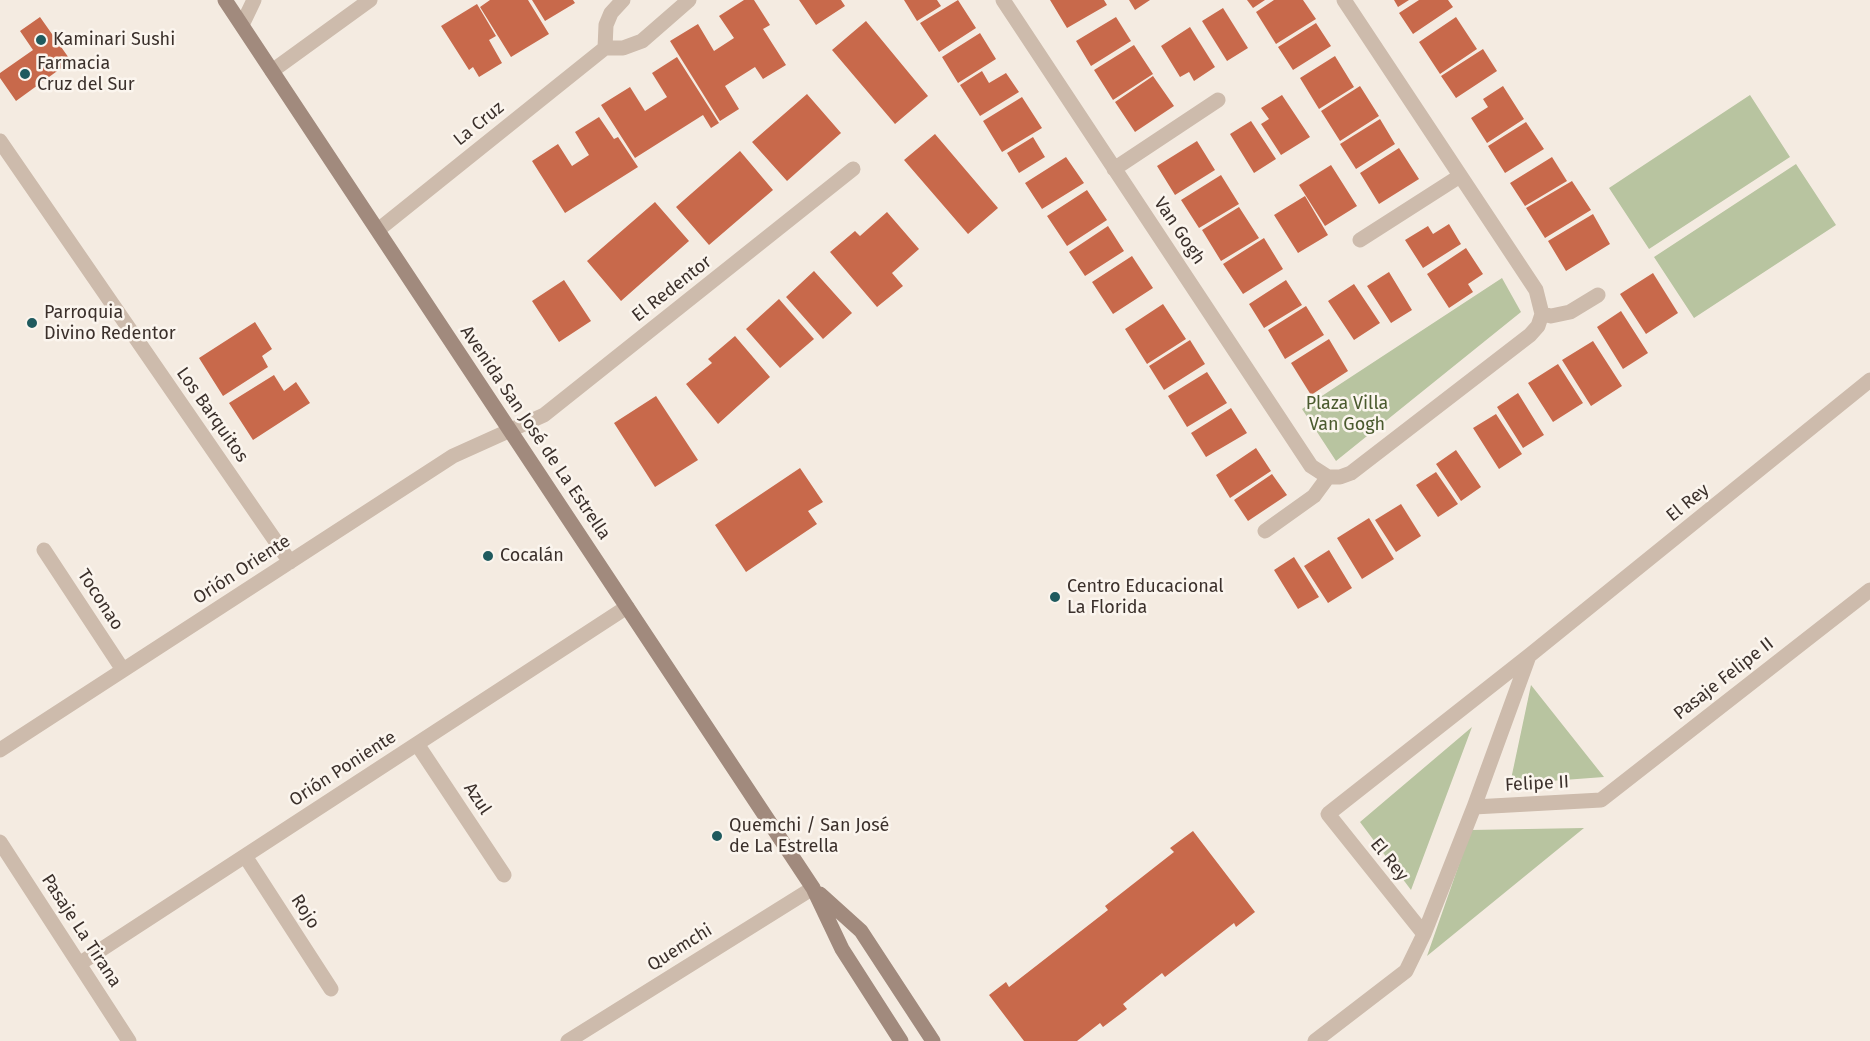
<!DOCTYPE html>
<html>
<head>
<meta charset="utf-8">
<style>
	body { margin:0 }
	canvas { display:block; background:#f4ebe1 }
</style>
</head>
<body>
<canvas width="1870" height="1041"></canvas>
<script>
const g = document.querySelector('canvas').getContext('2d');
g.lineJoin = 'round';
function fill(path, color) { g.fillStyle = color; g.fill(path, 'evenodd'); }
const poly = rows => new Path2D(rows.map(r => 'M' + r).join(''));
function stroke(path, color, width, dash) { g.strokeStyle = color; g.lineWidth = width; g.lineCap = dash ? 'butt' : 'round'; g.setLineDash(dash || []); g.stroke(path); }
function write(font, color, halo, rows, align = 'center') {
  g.font = font + ' "Fira Sans",sans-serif'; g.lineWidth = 5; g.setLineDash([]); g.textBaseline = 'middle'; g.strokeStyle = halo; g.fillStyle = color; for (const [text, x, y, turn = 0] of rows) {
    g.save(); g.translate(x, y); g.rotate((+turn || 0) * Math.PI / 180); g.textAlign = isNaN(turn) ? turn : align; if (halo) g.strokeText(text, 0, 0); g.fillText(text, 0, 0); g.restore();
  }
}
fill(poly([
	[1750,95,1790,157,1649,249,1609,188],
	[1796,164,1836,225,1694,318,1654,257],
	[1502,278,1521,312,1336,461,1302,409],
	[1531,685,1604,777,1510,784],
	[1472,727,1411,890,1360,822],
	[1584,828,1427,956,1471,830]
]), '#b8c4a0');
fill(poly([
	[490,0,528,0,549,34,511,57,480,7],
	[532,0,573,0,575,3,545,21],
	[744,0,754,0,770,25,763,29,786,65,763,79,755,67,725,86,739,109,720,121,670,41,698,24,714,51,734,38,719,16],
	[799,0,841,0,845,6,816,25],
	[904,0,937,0,941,6,917,21],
	[958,0,976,28,939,52,920,23],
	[1050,0,1104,0,1107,5,1067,28],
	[1129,0,1150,0,1135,10],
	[1247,0,1265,0,1253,8],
	[1274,0,1303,0,1316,19,1276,44,1256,12],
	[1394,0,1409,0,1398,7],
	[1419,0,1448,0,1453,7,1413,34,1399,13],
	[477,4,496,36,489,40,502,63,479,77,473,67,469,70,441,26],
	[1223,8,1248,48,1227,61,1202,21],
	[40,17,71,61,16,101,0,78,0,73,33,50,20,31],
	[1116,17,1131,41,1091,66,1076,41],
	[1456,17,1477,49,1440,74,1419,42],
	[866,21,928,96,895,124,832,50],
	[1316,23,1331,46,1293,70,1278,47],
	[1190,27,1215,67,1194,81,1189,72,1180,77,1161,46],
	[980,33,996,59,958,83,942,57],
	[1134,45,1153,74,1113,100,1094,70],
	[1483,49,1497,71,1456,98,1441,76],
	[1335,56,1354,87,1319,109,1300,78],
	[677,57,719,123,711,128,703,115,635,158,601,105,630,87,645,111,667,97,652,73],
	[982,71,989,83,1006,73,1019,92,980,116,960,85],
	[1153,76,1174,106,1135,132,1115,102],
	[1360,86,1379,116,1340,141,1321,111],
	[1503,86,1524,119,1487,143,1471,118,1488,107,1483,99],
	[807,94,841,133,787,181,752,142],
	[1282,95,1310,137,1281,155,1261,124,1269,119,1261,108],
	[1022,97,1042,128,1002,152,983,121],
	[599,117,614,139,618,137,638,167,565,213,532,161,558,144,572,166,589,155,575,132],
	[1380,119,1395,144,1356,169,1340,144],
	[1251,121,1276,159,1254,173,1230,134],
	[1526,122,1544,149,1505,173,1488,146],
	[935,134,998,208,968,234,904,160],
	[1033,137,1045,157,1019,173,1007,153],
	[1197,141,1215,170,1175,195,1157,166],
	[1399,148,1419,179,1379,204,1360,173],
	[740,151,773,190,709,245,676,207],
	[1066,157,1084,183,1042,209,1025,183],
	[1552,157,1567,181,1525,206,1510,183],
	[1331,165,1357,206,1325,226,1299,185],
	[1221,175,1239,204,1199,228,1181,200],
	[1572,181,1591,210,1545,238,1526,208],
	[1087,190,1107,220,1067,246,1047,216],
	[1305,196,1328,235,1298,253,1274,215],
	[655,202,689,241,621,301,587,261],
	[1239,207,1259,238,1221,261,1202,230],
	[887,212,919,249,892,273,903,286,877,307,830,252,855,231,860,236],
	[1593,214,1610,244,1566,271,1548,241],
	[1449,224,1461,244,1423,268,1405,240,1428,226,1433,234],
	[1108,226,1124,251,1085,276,1069,252],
	[1264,238,1283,269,1243,294,1223,264],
	[1466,248,1483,274,1468,284,1473,292,1449,308,1427,274],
	[1132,256,1153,288,1113,314,1092,282],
	[814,271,852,313,823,339,786,297],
	[1389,272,1412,310,1391,323,1367,286],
	[1653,273,1678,313,1646,334,1620,294],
	[564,280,591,321,559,342,532,301],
	[1286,280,1302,305,1264,328,1249,304],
	[1354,284,1380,323,1354,340,1328,301],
	[779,299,814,339,780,368,746,329],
	[1163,304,1186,339,1147,364,1125,329],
	[1306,306,1324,335,1285,359,1268,330],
	[1621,311,1648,353,1623,369,1597,327],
	[255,322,272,349,262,356,268,367,223,396,199,358],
	[735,336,770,377,718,424,686,384,712,363,708,359],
	[1329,339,1348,371,1311,395,1291,363],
	[1190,340,1205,364,1164,390,1149,366],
	[1593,341,1622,386,1591,406,1562,360],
	[1558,364,1583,403,1553,422,1528,383],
	[1207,372,1227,403,1187,427,1168,396],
	[274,375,284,391,296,382,310,403,253,440,229,403],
	[1518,393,1544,435,1523,448,1497,407],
	[656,396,698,460,655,487,614,423],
	[1231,408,1247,433,1206,457,1191,433],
	[1496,414,1522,454,1499,469,1473,428],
	[1256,448,1271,471,1230,498,1216,475],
	[1456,450,1481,487,1461,501,1436,464],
	[800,468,823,502,808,511,817,524,746,572,715,525],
	[1436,472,1458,504,1438,517,1416,485],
	[1272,474,1287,495,1248,521,1234,500],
	[1401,504,1421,536,1396,552,1375,520],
	[1369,518,1394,559,1362,579,1337,538],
	[1329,550,1352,588,1328,603,1304,566],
	[1294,557,1319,597,1298,609,1274,570],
	[1193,831,1255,912,1236,927,1234,923,1165,977,1162,973,1123,1004,1127,1009,1103,1027,1100,1023,1077,1041,1024,1041,989,995,1006,982,1009,987,1108,910,1105,906,1174,852,1170,848]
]), '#c8694b');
stroke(poly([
	[242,25,254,0],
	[272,71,370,0]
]), '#cdbbac', 15);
stroke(poly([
	[1003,0,1311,466,1328,477,1340,477,1351,473,1530,335,1538,326,1542,314,1536,290,1344,0],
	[605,48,606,25,611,13,623,0],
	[0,141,290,562],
	[1114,169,1218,100],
	[378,230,605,48,623,48,642,41,689,0],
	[1360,240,1460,176],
	[1542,314,1551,316,1570,312,1598,295],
	[1265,531,1314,496,1328,477],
	[44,550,123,670],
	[417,744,504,875],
	[0,750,453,456,544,415,853,169],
	[1474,807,1601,800,1870,590],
	[0,842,129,1041],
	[245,856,331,989],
	[1424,934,1328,814,1530,655,1870,380],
	[79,964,627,607],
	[568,1041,813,888],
	[1315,1041,1406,971,1424,934,1474,807,1529,656]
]), '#cdbbac', 15);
stroke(poly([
	[225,0,813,888,842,949,901,1041],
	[820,894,861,931,933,1041]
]), '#a18a7d', 15);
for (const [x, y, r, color] of [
	[41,40,6,"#1f5a5e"],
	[25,74,6,"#1f5a5e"],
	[32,323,6,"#1f5a5e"],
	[488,556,6,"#1f5a5e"],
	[1055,597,6,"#1f5a5e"],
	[717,836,6,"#1f5a5e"]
]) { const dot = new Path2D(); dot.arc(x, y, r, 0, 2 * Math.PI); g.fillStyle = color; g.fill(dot); stroke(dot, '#fbf5ee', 2); }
write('18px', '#3b302b', '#fbf5ee', [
	["Kaminari Sushi",53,40],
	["Farmacia",37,64],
	["Cruz del Sur",37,85],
	["Parroquia",44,313],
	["Divino Redentor",44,334],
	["Cocalán",500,556],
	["Centro Educacional",1067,587],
	["La Florida",1067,608],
	["Quemchi / San José",729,826],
	["de La Estrella",729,847]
], 'left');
write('18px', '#3b302b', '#fbf5ee', [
	["La Cruz",479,124,-39],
	["Van Gogh",1179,231,56],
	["El Redentor",672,289,-38],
	["Los Barquitos",212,415,55],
	["Avenida San José de La Estrella",535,433,56],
	["El Rey",1688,503,-39],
	["Orión Oriente",242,570,-33],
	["Toconao",100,600,57],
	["Pasaje Felipe II",1724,679,-38],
	["Orión Poniente",343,769,-33],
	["Felipe II",1537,784,-3],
	["Azul",477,799,56],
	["El Rey",1389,860,51],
	["Rojo",305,912,57],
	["Pasaje La Tirana",81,931,57],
	["Quemchi",680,948,-32]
]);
write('18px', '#4a5a2e', '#fbf5ee', [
	["Plaza Villa",1347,404],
	["Van Gogh",1347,425]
]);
</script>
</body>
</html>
